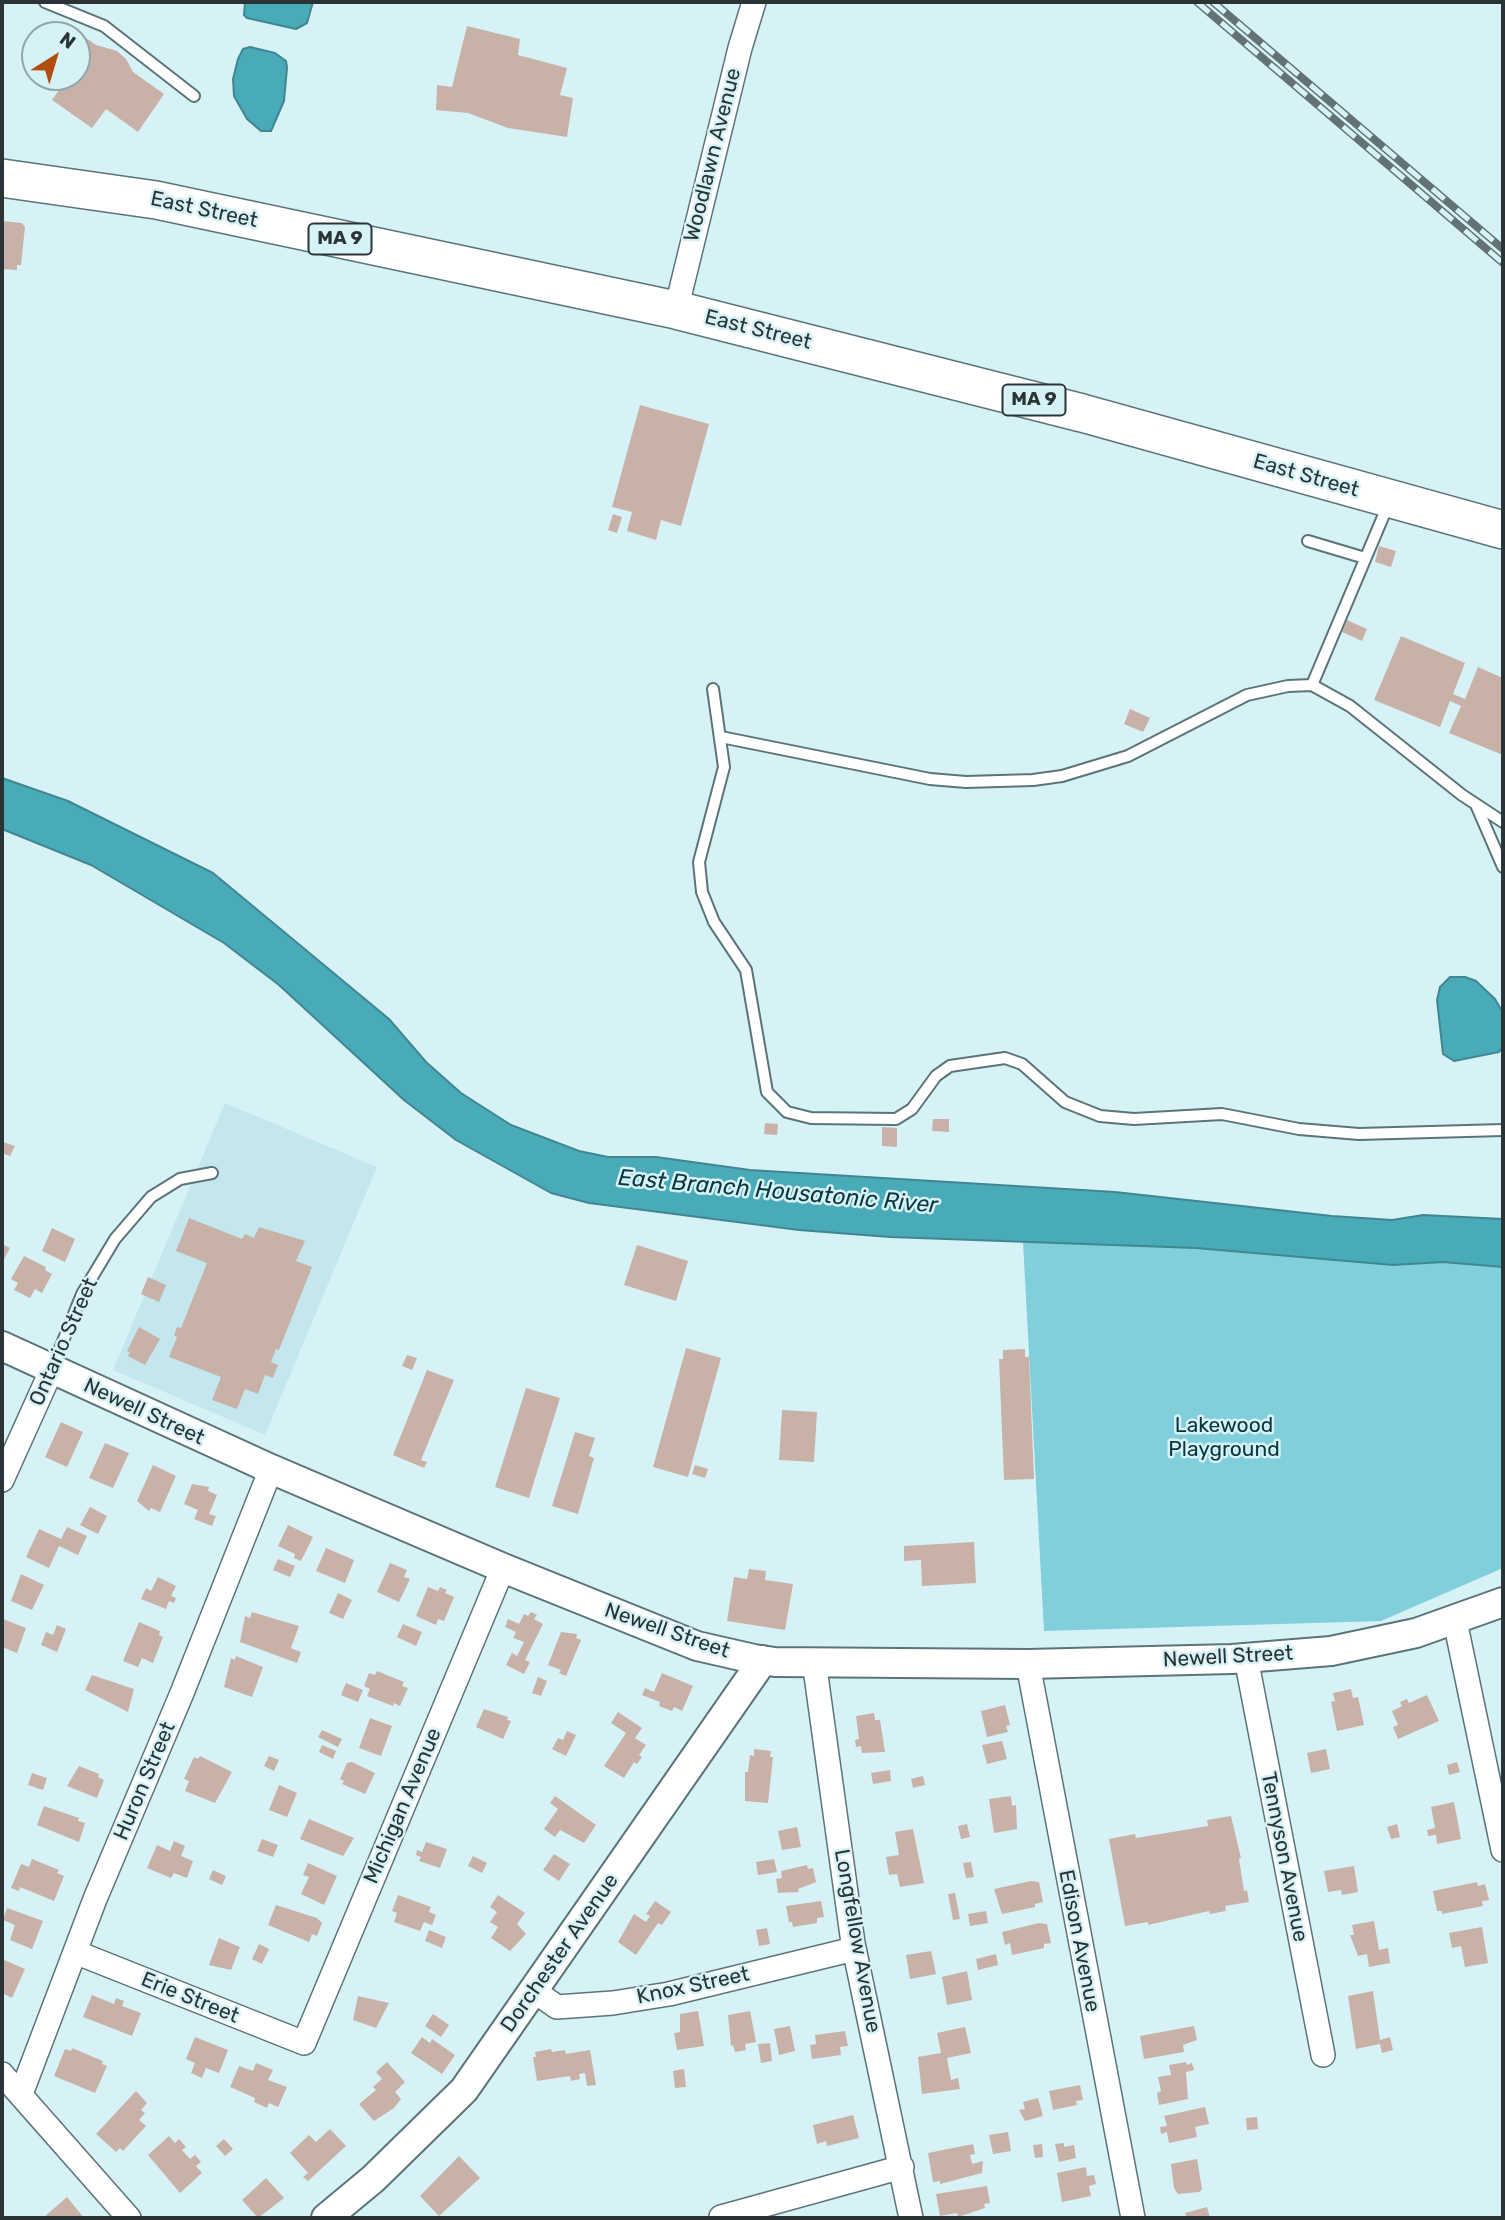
<!DOCTYPE html>
<html>
<head>
<meta charset="utf-8">
<style>
	body { margin:0 }
	#map { position:relative; width:1505px; height:2220px; overflow:hidden; background:#d7f2f7; font-family:Rubik,sans-serif }
	canvas { display:block }
	.frame { position:absolute; inset:0; border:4px solid #2a3436; pointer-events:none }
	.north { position:absolute; left:21px; top:21px; width:70px; height:70px; box-sizing:border-box; background:#d7f2f7; border:2px solid #92a6aa; border-radius:50%; rotate:37deg; font-size:19px; font-weight:700; line-height:28px; text-align:center; color:#2a3436 }
	.north::after { content:''; display:block; margin:auto; width:24px; height:32px; background:#b04e10; clip-path:polygon(50% 0,100% 100%,50% 72%,0 100%) }
</style>
</head>
<body>
<div id="map">
<canvas width="1505" height="2220"></canvas>
<div class="frame"></div>
<div class="north">N</div>
</div>
<script>
const g = document.querySelector('canvas').getContext('2d');
g.lineJoin = 'round';
function fill(path, color) { g.fillStyle = color; g.fill(path, 'evenodd'); }
const poly = rows => new Path2D(rows.map(r => 'M' + r).join(''));
function stroke(path, color, width, dash) { g.strokeStyle = color; g.lineWidth = width; g.lineCap = dash ? 'butt' : 'round'; g.setLineDash(dash || []); g.stroke(path); }
function write(font, color, halo, rows, align = 'center') {
  g.font = font + ' Rubik,sans-serif'; g.lineWidth = 5; g.setLineDash([]); g.textBaseline = 'middle'; g.strokeStyle = halo; g.fillStyle = color; for (const [text, x, y, turn = 0] of rows) {
    g.save(); g.translate(x, y); g.rotate((+turn || 0) * Math.PI / 180); g.textAlign = isNaN(turn) ? turn : align; if (halo) g.strokeText(text, 0, 0); g.fillText(text, 0, 0); g.restore();
  }
}
fill(poly([
	[225,1103,377,1167,265,1435,113,1370]
]), '#c3e7ed');
fill(poly([
	[1023,1242,1196,1248,1393,1265,1443,1262,1503,1267,1503,1568,1381,1621,1044,1631]
]), '#81cfdb');
const water = poly([
	[245,2,313,2,307,23,296,29,247,18,244,15,245,2],
	[250,47,275,53,286,61,287,68,284,101,271,131,261,131,247,119,234,96,233,79,238,59,243,49,250,47],
	[2,778,68,801,213,873,389,1019,426,1062,461,1093,511,1125,579,1151,608,1157,656,1157,750,1170,1115,1192,1332,1216,1392,1220,1423,1215,1503,1219,1503,1267,1443,1262,1393,1265,1196,1248,890,1237,799,1230,589,1203,551,1193,456,1140,404,1100,279,985,224,943,91,865,2,829,2,778],
	[1450,977,1465,977,1476,981,1495,999,1503,1013,1503,1046,1499,1052,1454,1061,1443,1054,1437,1000,1440,987,1450,977]
]);
fill(water, '#49aab8');
stroke(water, '#408791', 2);
fill(poly([
	[68,25,96,45,117,51,126,59,133,72,164,94,138,132,106,109,92,128,52,100,66,80,61,77,77,77,77,35,61,35],
	[467,26,520,39,518,55,567,68,560,95,573,98,567,137,508,128,468,113,436,110,437,85,452,87],
	[2,221,22,223,25,227,21,265,17,265,17,270,2,269],
	[640,405,709,424,681,526,661,520,656,540,627,531,632,512,612,507],
	[613,514,622,517,617,533,608,530],
	[1379,546,1396,551,1391,567,1375,562],
	[1347,620,1367,629,1362,641,1342,632],
	[1401,636,1465,663,1453,694,1465,699,1478,667,1503,678,1503,755,1449,733,1461,706,1450,701,1440,727,1374,700],
	[1130,709,1150,718,1143,732,1124,724],
	[933,1119,949,1119,949,1132,932,1131],
	[765,1123,778,1124,777,1135,764,1134],
	[882,1127,897,1128,897,1147,882,1146],
	[3,1142,15,1146,10,1156,2,1153],
	[189,1218,242,1239,245,1234,254,1238,259,1227,305,1241,296,1261,312,1267,279,1350,276,1349,271,1362,278,1365,273,1378,265,1375,258,1394,245,1389,237,1409,212,1400,221,1377,169,1357,177,1337,174,1335,177,1327,181,1328,207,1263,176,1251],
	[52,1228,75,1239,65,1262,42,1251],
	[2,1244,10,1248,2,1263],
	[637,1245,688,1261,676,1301,624,1285],
	[24,1256,46,1267,45,1270,52,1274,42,1293,35,1289,30,1298,14,1290,18,1283,11,1279],
	[148,1277,166,1285,159,1302,141,1294],
	[139,1327,160,1339,145,1365,128,1356,130,1352,127,1351],
	[686,1348,721,1358,688,1477,653,1467],
	[1025,1349,1025,1357,1029,1357,1034,1479,1004,1480,999,1359,1003,1359,1003,1350],
	[407,1355,417,1358,412,1370,402,1366],
	[427,1370,454,1380,421,1460,427,1462,424,1468,393,1455],
	[526,1388,560,1398,529,1498,495,1487],
	[782,1410,817,1412,814,1462,779,1460],
	[61,1422,83,1432,67,1467,45,1457],
	[575,1432,595,1438,589,1456,594,1458,578,1514,552,1506],
	[105,1443,129,1453,113,1488,89,1478],
	[153,1465,176,1476,160,1512,151,1508,149,1511,137,1501],
	[695,1465,708,1469,705,1478,692,1474],
	[192,1484,209,1487,208,1491,217,1495,209,1514,216,1516,212,1526,194,1519,198,1510,184,1504],
	[90,1507,107,1516,98,1534,80,1525],
	[288,1525,313,1537,301,1561,294,1558,295,1554,278,1546],
	[67,1527,87,1536,78,1555,59,1546,49,1568,26,1557,39,1529,61,1539],
	[974,1542,976,1583,922,1586,921,1560,904,1561,904,1546],
	[326,1548,354,1560,345,1583,316,1571],
	[278,1559,295,1566,290,1577,273,1570],
	[390,1563,407,1570,404,1577,410,1579,399,1602,377,1592],
	[749,1569,766,1571,765,1580,793,1584,785,1630,727,1621,734,1577,747,1579],
	[21,1574,44,1585,32,1610,11,1601],
	[158,1577,176,1586,171,1596,176,1598,174,1603,169,1601,166,1609,141,1599,146,1588,151,1591],
	[428,1587,438,1591,440,1587,447,1590,445,1593,454,1597,444,1621,438,1619,436,1625,416,1616],
	[338,1593,352,1600,343,1619,329,1613],
	[252,1612,299,1626,291,1648,301,1652,297,1663,240,1642,245,1616,250,1618],
	[531,1612,537,1615,534,1619,543,1624,525,1660,530,1662,524,1674,506,1665,512,1653,517,1656,524,1642,513,1638,516,1632,505,1627,508,1619,519,1624,524,1614,528,1616],
	[3,1619,26,1628,17,1653,2,1647],
	[139,1622,160,1631,159,1635,163,1637,153,1663,142,1658,138,1667,123,1661],
	[403,1624,422,1632,416,1646,397,1637],
	[57,1625,66,1629,57,1652,41,1645,46,1632,53,1635],
	[561,1632,577,1634,576,1638,581,1640,566,1676,559,1673,561,1670,548,1665],
	[236,1656,263,1667,252,1697,224,1687,231,1658,235,1660],
	[377,1671,404,1682,402,1686,408,1688,400,1706,394,1703,393,1706,367,1696,370,1689,364,1686,369,1673,375,1675],
	[662,1673,693,1686,682,1711,674,1707,672,1711,659,1706,660,1702,642,1695,645,1688,654,1692],
	[92,1675,134,1689,128,1712,85,1690],
	[538,1677,547,1681,541,1696,532,1693],
	[346,1683,363,1690,358,1702,341,1695],
	[1351,1689,1353,1698,1358,1697,1364,1725,1337,1731,1331,1702,1335,1701,1333,1693],
	[1427,1695,1439,1721,1398,1739,1393,1727,1398,1725,1392,1711,1402,1706,1400,1702,1407,1699,1409,1703],
	[1005,1705,1010,1725,1006,1726,1008,1732,987,1737,981,1711],
	[484,1709,508,1717,507,1720,511,1721,503,1739,476,1727],
	[618,1712,642,1728,635,1738,646,1745,639,1755,642,1757,637,1764,634,1762,624,1778,604,1766,626,1733,611,1723],
	[874,1713,875,1720,880,1720,885,1752,862,1753,861,1746,856,1747,855,1740,859,1739,856,1716],
	[370,1718,392,1726,381,1756,359,1748],
	[322,1730,342,1739,338,1747,318,1737],
	[567,1731,576,1735,566,1756,552,1749,558,1738,563,1740],
	[1002,1741,1007,1759,987,1764,982,1745],
	[322,1745,336,1751,333,1759,319,1752],
	[754,1749,771,1751,770,1757,773,1757,768,1803,745,1801,745,1772,748,1772,750,1755,754,1756],
	[1326,1749,1330,1769,1311,1773,1307,1753],
	[200,1756,232,1772,215,1803,185,1791,189,1781,184,1779,194,1757,198,1759],
	[269,1756,279,1760,274,1771,264,1766],
	[352,1762,375,1773,365,1794,342,1784,344,1781,340,1779,347,1763],
	[1457,1762,1460,1772,1449,1775,1447,1765],
	[79,1766,99,1774,98,1777,104,1780,97,1798,67,1786],
	[890,1770,891,1781,873,1784,871,1773],
	[32,1773,47,1778,43,1790,28,1785],
	[923,1776,925,1785,913,1788,911,1779],
	[279,1785,297,1793,287,1817,269,1810],
	[555,1796,596,1825,584,1843,560,1830,555,1837,544,1829,558,1809,550,1803],
	[1011,1796,1012,1806,1016,1805,1017,1829,994,1833,989,1799],
	[1454,1802,1461,1839,1437,1844,1436,1835,1428,1836,1427,1830,1435,1828,1431,1807],
	[44,1806,79,1818,78,1821,85,1823,79,1842,37,1825],
	[1231,1816,1241,1858,1239,1859,1244,1891,1247,1890,1249,1902,1225,1906,1226,1911,1210,1914,1209,1911,1148,1925,1148,1922,1125,1926,1109,1839,1135,1834,1136,1838,1208,1826,1207,1820],
	[309,1819,354,1838,343,1856,300,1839],
	[967,1824,970,1837,961,1839,958,1826],
	[1397,1824,1400,1837,1391,1839,1387,1827],
	[797,1827,801,1847,782,1850,778,1831],
	[913,1829,924,1883,900,1887,897,1874,889,1875,886,1857,899,1855,895,1832],
	[262,1839,278,1845,273,1857,257,1851],
	[174,1841,185,1846,181,1856,193,1861,187,1878,174,1873,171,1878,147,1868,157,1845,170,1851],
	[426,1842,447,1849,440,1868,419,1861,421,1857,416,1855,417,1850,422,1852],
	[554,1854,570,1864,559,1881,543,1870],
	[473,1856,487,1863,482,1873,468,1866],
	[32,1859,59,1870,57,1873,64,1876,54,1901,20,1887,19,1891,11,1888,21,1864,29,1867],
	[774,1859,777,1872,758,1875,756,1862],
	[971,1862,974,1877,966,1878,963,1863],
	[308,1863,337,1876,324,1905,301,1894,309,1877,303,1875],
	[807,1865,808,1869,813,1868,816,1882,798,1889,799,1892,778,1893,776,1879,782,1878,781,1871],
	[1354,1866,1358,1892,1342,1895,1341,1890,1328,1892,1324,1871],
	[213,1870,226,1876,222,1885,209,1879],
	[1031,1881,1039,1882,1043,1902,1035,1904,1035,1907,1002,1914,994,1889],
	[1477,1882,1478,1886,1485,1884,1489,1900,1482,1901,1483,1906,1442,1914,1442,1911,1437,1911,1433,1891],
	[955,1893,960,1919,953,1920,948,1894],
	[398,1895,431,1907,429,1912,436,1915,432,1925,424,1922,420,1931,394,1922,397,1913,392,1911],
	[498,1895,525,1913,517,1924,526,1934,510,1951,491,1938,498,1927,490,1922,497,1912,490,1907],
	[655,1901,671,1912,662,1925,658,1923,636,1955,618,1942,634,1914,646,1922,650,1916,646,1914],
	[821,1901,824,1917,817,1918,817,1923,793,1927,792,1922,789,1922,786,1906],
	[276,1905,317,1918,322,1923,317,1936,312,1934,309,1942,268,1925],
	[7,1908,43,1921,32,1949,10,1940,15,1925,3,1920],
	[986,1911,988,1923,970,1926,968,1914],
	[1374,1921,1379,1950,1388,1948,1390,1963,1369,1967,1367,1954,1358,1956,1350,1935,1354,1935,1352,1925],
	[1039,1923,1047,1924,1051,1943,1044,1944,1044,1948,1012,1955,1010,1943,1005,1945,1002,1932],
	[1482,1927,1488,1963,1465,1967,1461,1946,1452,1948,1449,1933],
	[767,1928,770,1944,759,1946,756,1930],
	[429,1930,446,1937,442,1948,425,1941],
	[219,1938,240,1947,231,1970,209,1965],
	[259,1944,269,1949,262,1964,252,1959],
	[931,1951,936,1974,910,1979,906,1955],
	[996,1954,998,1965,978,1970,976,1959],
	[2,1959,25,1969,12,1998,2,1993],
	[967,1971,972,2000,947,2005,942,1977],
	[1373,1991,1380,2040,1390,2037,1393,2050,1382,2053,1380,2044,1356,2049,1348,1996],
	[92,1995,114,2004,116,1998,124,2001,122,2006,141,2013,132,2036,83,2017],
	[358,1996,389,2003,376,2028,353,2020],
	[698,2011,704,2046,677,2050,674,2033,680,2032,680,2014],
	[750,2011,756,2042,745,2044,746,2050,735,2052,733,2045,731,2046,728,2015],
	[433,2014,449,2025,441,2037,425,2026],
	[790,2026,795,2051,779,2055,774,2029],
	[1194,2026,1197,2040,1183,2045,1184,2052,1144,2059,1140,2036],
	[965,2027,971,2053,947,2058,951,2080,958,2078,960,2089,922,2094,918,2057,941,2053,937,2033],
	[845,2031,848,2046,840,2047,841,2055,812,2059,810,2045,816,2044,815,2035],
	[195,2037,228,2050,219,2073,206,2068,202,2078,191,2073,195,2063,186,2059],
	[422,2037,430,2043,432,2039,455,2055,442,2074,411,2053],
	[770,2043,772,2061,761,2063,758,2044],
	[72,2048,103,2061,102,2064,107,2066,95,2093,54,2076,65,2049,71,2051],
	[551,2049,552,2052,565,2050,566,2054,590,2050,596,2085,587,2086,585,2073,579,2074,580,2079,571,2081,570,2076,537,2081,533,2057,536,2057,535,2052],
	[387,2062,405,2082,395,2092,401,2099,394,2108,374,2121,359,2104,376,2090,373,2087,382,2079,376,2072],
	[1186,2062,1187,2065,1192,2063,1194,2070,1186,2072,1188,2099,1159,2105,1157,2093,1161,2091,1158,2077,1171,2075,1169,2065],
	[256,2063,273,2070,268,2080,287,2087,278,2107,269,2103,267,2108,254,2102,255,2098,230,2087,239,2066,253,2071],
	[684,2069,686,2087,675,2088,673,2071],
	[1080,2085,1083,2100,1076,2101,1077,2105,1053,2110,1049,2091],
	[136,2091,147,2103,141,2110,145,2113,139,2120,146,2126,123,2151,120,2148,116,2152,96,2134],
	[1038,2098,1043,2116,1025,2121,1019,2110,1025,2109,1023,2102],
	[1205,2107,1209,2124,1195,2127,1197,2137,1169,2143,1167,2132,1161,2134,1160,2127,1167,2126,1164,2116],
	[853,2115,859,2138,827,2146,826,2141,817,2144,813,2125],
	[1257,2117,1258,2129,1247,2130,1246,2118],
	[330,2129,346,2146,308,2181,303,2177,308,2173,290,2153,309,2135,316,2142],
	[1008,2132,1011,2151,993,2154,989,2135],
	[169,2136,175,2143,179,2139,186,2147,182,2150,190,2159,195,2155,201,2162,196,2166,202,2173,180,2193,148,2155],
	[224,2139,233,2149,225,2156,216,2146],
	[1064,2143,1064,2147,1074,2145,1076,2158,1059,2162,1055,2144],
	[973,2144,975,2154,970,2155,972,2164,983,2161,982,2173,940,2184,940,2181,933,2182,928,2153],
	[1042,2144,1043,2157,1035,2158,1033,2145],
	[459,2156,480,2178,439,2216,420,2196],
	[1197,2159,1202,2189,1199,2192,1178,2194,1174,2188,1171,2164],
	[1086,2167,1087,2176,1094,2175,1096,2184,1089,2186,1091,2196,1062,2202,1057,2173],
	[266,2178,284,2198,258,2218,242,2200],
	[987,2186,990,2203,984,2204,985,2208,958,2217,957,2213,940,2216,936,2194],
	[67,2197,84,2218,43,2218],
	[1207,2207,1210,2218,1187,2218,1185,2213]
]), '#c8b2a8');
const service = poly([
	[45,2,104,26,194,96],
	[1388,505,1312,685,1350,706,1462,795,1503,822],
	[1308,541,1365,558],
	[713,689,724,767,699,862,702,892,714,922,746,970,767,1092,787,1112,811,1118,896,1119,912,1109,936,1076,950,1066,1005,1058,1022,1064,1065,1102,1100,1116,1134,1119,1222,1114,1299,1129,1359,1134,1503,1130],
	[721,737,930,779,966,782,1033,780,1062,776,1128,756,1247,695,1288,686,1312,685],
	[1477,807,1503,867],
	[53,1366,82,1294,115,1239,151,1197,180,1179,212,1173]
]);
const minor = poly([
	[676,310,740,48,754,2],
	[2,1480,52,1369],
	[1455,1621,1503,1850],
	[1246,1658,1323,2055],
	[814,1661,853,1943,911,2218],
	[1028,1664,1133,2218],
	[75,1952,304,2043,503,1568],
	[534,1991,557,2007,613,2003,669,1994,854,1949],
	[2,2074,129,2218],
	[21,2094,95,1899,182,1693,271,1469],
	[721,2217,902,2167]
]);
const tertiary = poly([
	[2,1346,271,1469,503,1568,697,1646,754,1659,775,1662,1028,1664,1232,1659,1331,1651,1416,1633,1503,1602],
	[326,2218,373,2179,464,2090,763,1660]
]);
const trunk = poly([
	[2,178,156,200,676,310,1082,413,1503,530]
]);
stroke(service, '#5b7478', 14);
stroke(minor, '#5b7478', 26);
stroke(tertiary, '#5b7478', 32);
stroke(trunk, '#5b7478', 40);
stroke(service, '#fff', 10);
stroke(minor, '#fff', 23);
stroke(tertiary, '#fff', 28);
stroke(trunk, '#fff', 37);
const rail = poly([
	[1197,2,1503,263],
	[1213,2,1503,249]
]);
stroke(rail, '#627275', 8);
stroke(rail, '#d7f2f7', 5, [16]);
for (const [x, y, w] of [
	[340,239,63],
	[1034,400,63]
]) { const box = new Path2D(); box.roundRect(x - w / 2, y - 15.5, w, 31, 5); g.fillStyle = '#d7f2f7'; g.fill(box); stroke(box, '#2a3436', 2); }
write('bold 19px', '#2a3436', null, [
	["MA 9",340,239],
	["MA 9",1034,400]
]);
write('21px', '#2a3436', '#d7f2f7', [
	["Woodlawn Avenue",713,155,-76],
	["East Street",204,210,12],
	["East Street",758,330,14],
	["East Street",1306,476,16],
	["Ontario Street",64,1342,-66],
	["Newell Street",144,1412,25],
	["Newell Street",667,1631,19],
	["Newell Street",1228,1657,-3],
	["Huron Street",145,1781,-67],
	["Michigan Avenue",403,1806,-67],
	["Tennyson Avenue",1284,1857,79],
	["Longfellow Avenue",857,1941,80],
	["Edison Avenue",1079,1941,79],
	["Dorchester Avenue",560,1953,-55],
	["Knox Street",693,1986,-12],
	["Erie Street",190,1998,22]
]);
write('21px', '#06363c', '#d7f2f7', [
	["Lakewood",1224,1426],
	["Playground",1224,1450]
]);
write('italic 23px', '#09383f', '#d7f2f7', [
	["East Branch Housatonic River",778,1192,5]
]);
</script>
</body>
</html>
